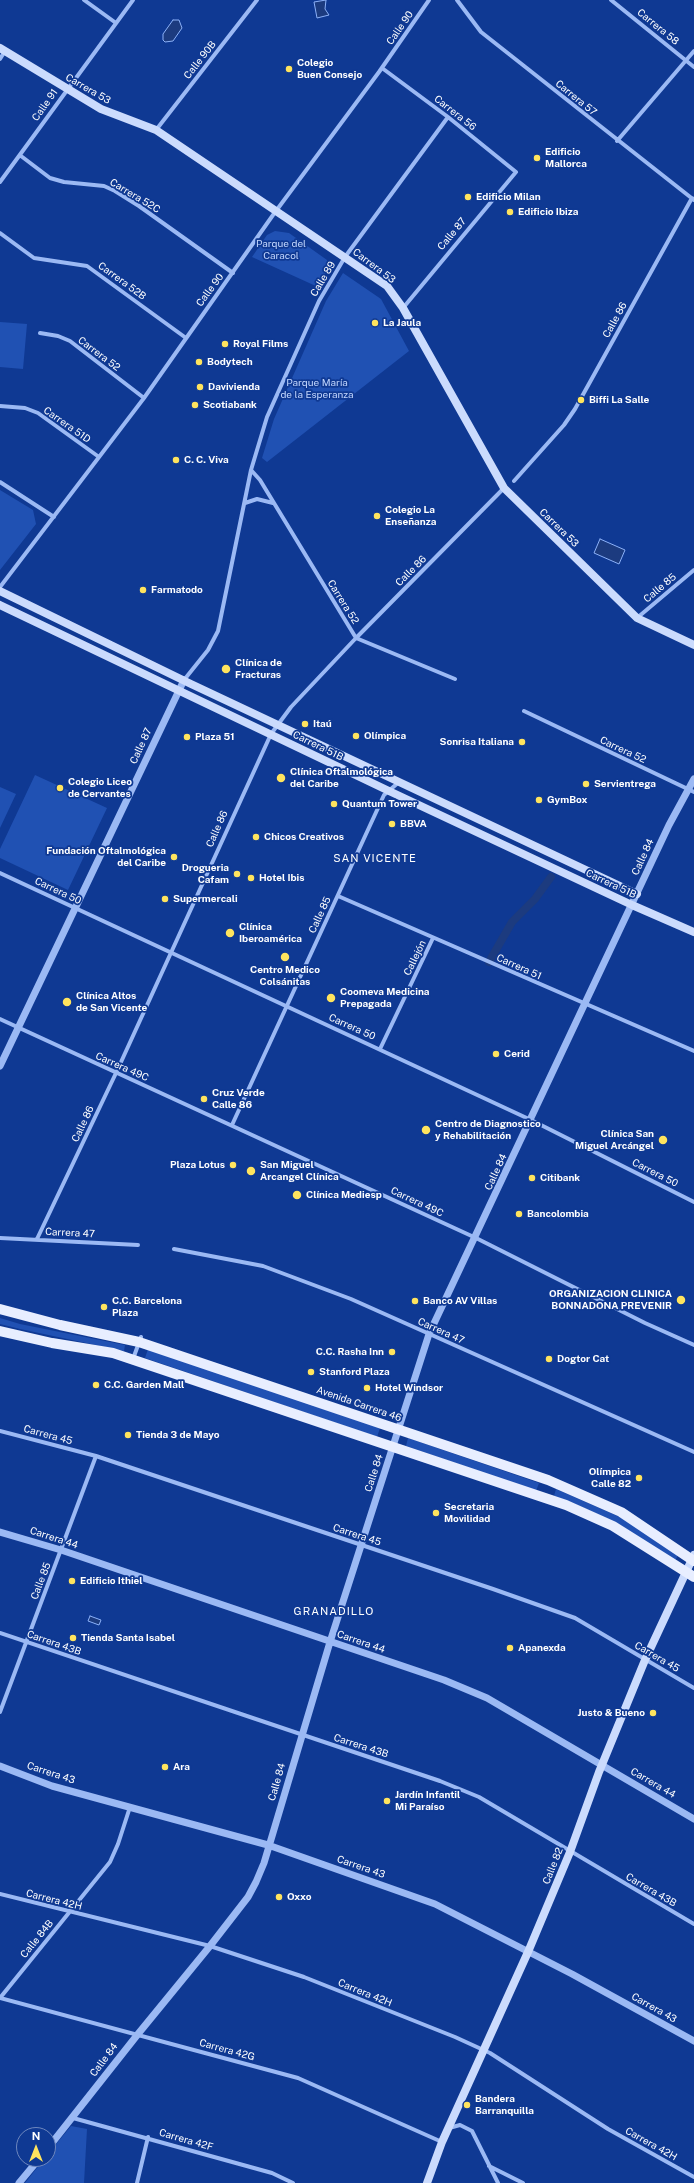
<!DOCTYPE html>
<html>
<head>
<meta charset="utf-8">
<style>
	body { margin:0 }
	#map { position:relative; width:694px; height:2183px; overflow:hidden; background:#0f3993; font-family:"Public Sans",sans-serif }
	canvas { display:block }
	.north { position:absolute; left:16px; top:2127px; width:40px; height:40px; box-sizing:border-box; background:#0f3993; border:1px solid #6f88be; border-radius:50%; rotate:0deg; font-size:11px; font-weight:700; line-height:16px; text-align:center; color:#fff }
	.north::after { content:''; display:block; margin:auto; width:14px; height:18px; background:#ffe45e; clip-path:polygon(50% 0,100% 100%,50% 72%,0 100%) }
</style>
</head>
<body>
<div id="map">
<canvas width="694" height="2183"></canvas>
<div class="north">N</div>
</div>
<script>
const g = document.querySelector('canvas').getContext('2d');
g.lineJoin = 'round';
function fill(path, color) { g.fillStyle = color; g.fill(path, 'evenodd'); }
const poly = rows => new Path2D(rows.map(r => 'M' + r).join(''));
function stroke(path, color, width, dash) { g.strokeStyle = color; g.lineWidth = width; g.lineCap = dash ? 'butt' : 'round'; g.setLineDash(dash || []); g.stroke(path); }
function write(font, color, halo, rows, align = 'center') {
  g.font = font + ' "Public Sans",sans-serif'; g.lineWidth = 3.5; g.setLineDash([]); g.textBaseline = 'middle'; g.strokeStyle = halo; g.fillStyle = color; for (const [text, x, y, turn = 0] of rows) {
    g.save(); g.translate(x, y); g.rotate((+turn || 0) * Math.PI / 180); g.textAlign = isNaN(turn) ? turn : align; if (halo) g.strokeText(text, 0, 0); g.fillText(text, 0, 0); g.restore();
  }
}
fill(poly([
	[275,231,289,233,327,260,328,264,327,272,318,287,252,257,267,235],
	[343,273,381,299,409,351,267,462,262,458,274,419,326,301],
	[0,322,27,324,23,369,0,367],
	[0,490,33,510,36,524,0,570],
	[35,775,107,808,68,890,0,858,0,849],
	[0,787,16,794,0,828],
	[0,1318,20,1324,125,1345,124,1351,20,1329,0,1324],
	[148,1349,380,1428,377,1437,145,1358],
	[408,1438,539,1483,536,1491,406,1446],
	[556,1489,622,1518,678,1555,675,1561,619,1524,571,1502,554,1496],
	[71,2126,87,2129,84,2183,25,2183,44,2159,48,2159,48,2154]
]), '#2051b3');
const water = poly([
	[326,0,325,9,329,15,317,18,314,2,326,0],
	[173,20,179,20,182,28,173,41,165,42,163,40,163,34,173,20],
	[600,539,625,550,619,564,594,553,600,539],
	[90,1616,101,1620,99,1625,88,1621,90,1616]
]);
fill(water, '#1c3b7f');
stroke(water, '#8cb1f8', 1);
stroke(poly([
	[489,962,512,922,535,899,551,877]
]), '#1c3b7f', 8);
stroke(poly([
	[84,0,116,23],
	[457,0,481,32,694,200],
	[611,0,694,67],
	[0,59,5,51],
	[382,68,448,117,516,172,403,308],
	[156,130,257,0],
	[617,141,694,51],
	[21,156,50,178,64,182,104,186,115,191,139,206,233,273],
	[0,182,133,0],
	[0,233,34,258,87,266,186,338],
	[40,333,58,336,70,341,144,398],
	[0,406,25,408,38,413,99,457],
	[251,470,260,480,356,638,455,679],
	[514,481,564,425,575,409,692,198],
	[0,482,54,517],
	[245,503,257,499,273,503],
	[0,587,144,398,273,215,379,72,429,0],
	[637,618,694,570],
	[184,680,208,650,218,631,251,470,267,417,319,301,345,257,448,117],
	[524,711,694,792],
	[0,873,531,1120,694,1202],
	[338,896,694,1051],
	[0,1019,476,1238,645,1323,694,1345],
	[380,1049,433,938],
	[232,1125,384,795,399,782],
	[0,1238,138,1245],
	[37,1239,116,1073,271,734,291,707,356,638,504,488],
	[174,1249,263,1266,351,1299,694,1452],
	[133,1359,141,1337],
	[0,1431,96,1456,493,1589,575,1618,694,1688],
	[0,1633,440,1781,479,1797,694,1924],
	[0,1712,96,1456],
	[0,1894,210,1946,304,1977,455,2037,490,2053,608,2129,694,2177],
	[0,1998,298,2078,442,2142],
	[0,1998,110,1862,118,1844,130,1807],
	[73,2118,272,2173,293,2183],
	[449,2128,460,2125,472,2131,498,2183],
	[489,2166,523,2183],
	[137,2183,148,2137]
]), '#9bb9f4', 4);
stroke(poly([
	[0,1066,184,680],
	[0,1532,61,1550,444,1680,487,1698,694,1819],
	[0,1766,52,1786,268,1845,435,1904,572,1974,694,2041],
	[48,2148,138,2034,210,1946,248,1897,256,1882,264,1863,330,1642,429,1334,669,825,694,779],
	[19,2183,39,2159]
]), '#9bb9f4', 7);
stroke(poly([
	[0,48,101,109,156,130,387,286,403,308,504,488,637,618,694,645],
	[0,591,191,684,637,894],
	[0,605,389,791,632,905,694,932],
	[427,2183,442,2142,528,1952,570,1852,599,1772,645,1660,694,1555]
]), '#cbdbfd', 8);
stroke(poly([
	[0,1309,60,1325,139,1342,548,1480,621,1512,694,1561],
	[0,1331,52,1343,113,1353,566,1505,613,1526,694,1577]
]), '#e8eeff', 10);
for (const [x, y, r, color] of [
	[289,69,4,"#ffe45e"],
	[537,158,4,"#ffe45e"],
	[468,197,4,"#ffe45e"],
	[510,212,4,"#ffe45e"],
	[375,323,4,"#ffe45e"],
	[225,344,4,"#ffe45e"],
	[199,362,4,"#ffe45e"],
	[200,387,4,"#ffe45e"],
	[581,400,4,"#ffe45e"],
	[195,405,4,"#ffe45e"],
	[176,460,4,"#ffe45e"],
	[377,516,4,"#ffe45e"],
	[143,590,4,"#ffe45e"],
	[226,669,5,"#ffe45e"],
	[305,724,4,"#ffe45e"],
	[356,736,4,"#ffe45e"],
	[187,737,4,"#ffe45e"],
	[522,742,4,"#ffe45e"],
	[281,778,5,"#ffe45e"],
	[586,784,4,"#ffe45e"],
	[60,788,4,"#ffe45e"],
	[539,800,4,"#ffe45e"],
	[334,804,4,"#ffe45e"],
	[392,824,4,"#ffe45e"],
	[256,837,4,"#ffe45e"],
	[174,857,4,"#ffe45e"],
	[237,874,4,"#ffe45e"],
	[251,878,4,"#ffe45e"],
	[165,899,4,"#ffe45e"],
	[230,933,5,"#ffe45e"],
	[285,957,5,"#ffe45e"],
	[331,998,5,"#ffe45e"],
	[67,1002,5,"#ffe45e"],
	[496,1054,4,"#ffe45e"],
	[204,1099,4,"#ffe45e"],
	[426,1130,5,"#ffe45e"],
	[663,1140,5,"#ffe45e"],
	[233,1165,4,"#ffe45e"],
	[251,1171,5,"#ffe45e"],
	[532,1178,4,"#ffe45e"],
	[297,1195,5,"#ffe45e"],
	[519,1214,4,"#ffe45e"],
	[681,1300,5,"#ffe45e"],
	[415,1301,4,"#ffe45e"],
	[104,1307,4,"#ffe45e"],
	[392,1352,4,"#ffe45e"],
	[549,1359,4,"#ffe45e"],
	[311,1372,4,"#ffe45e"],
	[96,1385,4,"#ffe45e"],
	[367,1388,4,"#ffe45e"],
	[128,1435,4,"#ffe45e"],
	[639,1478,4,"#ffe45e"],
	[436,1513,4,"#ffe45e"],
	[72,1581,4,"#ffe45e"],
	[73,1638,4,"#ffe45e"],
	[510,1648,4,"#ffe45e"],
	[653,1713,4,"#ffe45e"],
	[165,1767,4,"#ffe45e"],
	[387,1801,4,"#ffe45e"],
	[279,1897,4,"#ffe45e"],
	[467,2105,4,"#ffe45e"]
]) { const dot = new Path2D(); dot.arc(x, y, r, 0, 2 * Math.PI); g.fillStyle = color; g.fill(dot); stroke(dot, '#0f3993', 1.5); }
write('10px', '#fff', '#0f3993', [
	["Carrera 58",658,27,39],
	["Calle 90",400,28,-55],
	["Calle 90B",200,60,-52],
	["Carrera 53",88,89,30],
	["Carrera 57",576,98,39],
	["Calle 91",45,105,-55],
	["Carrera 56",455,113,38],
	["Carrera 52C",135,196,31],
	["Calle 87",452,234,-50],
	["Carrera 53",374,266,37],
	["Calle 89",323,279,-59],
	["Carrera 52B",122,281,36],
	["Calle 90",210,290,-53],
	["Calle 86",615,320,-61],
	["Carrera 52",99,354,37],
	["Carrera 51D",67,425,35],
	["Carrera 53",559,528,44],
	["Calle 86",411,571,-45],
	["Calle 85",660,588,-40],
	["Carrera 52",343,602,58],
	["Calle 87",141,746,-65],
	["Carrera 51B",318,746,26],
	["Carrera 52",623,750,25],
	["Calle 86",217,829,-66],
	["Calle 84",643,857,-65],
	["Carrera 51B",611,884,25],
	["Carrera 50",58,891,25],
	["Calle 85",320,915,-65],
	["Callejón",415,958,-64],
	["Carrera 51",519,967,24],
	["Carrera 50",352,1027,24],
	["Carrera 49C",122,1067,24],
	["Calle 86",83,1124,-65],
	["Calle 84",496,1172,-65],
	["Carrera 50",655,1173,27],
	["Carrera 49C",417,1202,25],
	["Carrera 47",70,1233,3],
	["Carrera 47",441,1331,24],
	["Avenida Carrera 46",359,1404,19],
	["Carrera 45",48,1435,15],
	["Calle 84",374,1473,-72],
	["Carrera 45",357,1535,18],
	["Carrera 44",54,1538,18],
	["Calle 85",41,1581,-69],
	["Carrera 44",361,1642,19],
	["Carrera 43B",54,1643,19],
	["Carrera 45",657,1657,30],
	["Carrera 43B",361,1746,18],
	["Carrera 43",51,1773,18],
	["Calle 84",277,1782,-74],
	["Carrera 44",653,1783,30],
	["Calle 82",553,1866,-68],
	["Carrera 43",361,1867,19],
	["Carrera 43B",651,1890,30],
	["Carrera 42H",54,1900,14],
	["Calle 84B",37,1939,-51],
	["Carrera 42H",365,1993,22],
	["Carrera 43",654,2008,29],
	["Carrera 42G",227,2050,15],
	["Calle 84",104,2060,-53],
	["Carrera 42F",186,2140,16],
	["Carrera 42H",651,2144,29]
]);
write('bold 10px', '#fff', '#0f3993', [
	["Colegio",297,63],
	["Buen Consejo",297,75],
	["Edificio",545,152],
	["Mallorca",545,164],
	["Edificio Milan",476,197],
	["Edificio Ibiza",518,212],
	["La Jaula",383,323],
	["Royal Films",233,344],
	["Bodytech",207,362],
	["Davivienda",208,387],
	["Biffi La Salle",589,400],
	["Scotiabank",203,405],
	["C. C. Viva",184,460],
	["Colegio La",385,510],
	["Enseñanza",385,522],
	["Farmatodo",151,590],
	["Clínica de",235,663],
	["Fracturas",235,675],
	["Itaú",313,724],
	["Olímpica",364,736],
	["Plaza 51",195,737],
	["Sonrisa Italiana",514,742,"right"],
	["Clínica Oftalmológica",290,772],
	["del Caribe",290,784],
	["Colegio Liceo",68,782],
	["de Cervantes",68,794],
	["Servientrega",594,784],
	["GymBox",547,800],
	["Quantum Tower",342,804],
	["BBVA",400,824],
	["Chicos Creativos",264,837],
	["Fundación Oftalmológica",166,851,"right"],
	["del Caribe",166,863,"right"],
	["Drogueria",229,868,"right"],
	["Cafam",229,880,"right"],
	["Hotel Ibis",259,878],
	["Supermercali",173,899],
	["Clínica",239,927],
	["Iberoamérica",239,939],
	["Centro Medico",285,970,"center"],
	["Colsánitas",285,982,"center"],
	["Coomeva Medicina",340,992],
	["Prepagada",340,1004],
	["Clínica Altos",76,996],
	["de San Vicente",76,1008],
	["Cerid",504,1054],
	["Cruz Verde",212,1093],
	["Calle 86",212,1105],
	["Centro de Diagnostico",435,1124],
	["y Rehabilitación",435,1136],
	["Clínica San",654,1134,"right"],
	["Miguel Arcángel",654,1146,"right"],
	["Plaza Lotus",225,1165,"right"],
	["San Miguel",260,1165],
	["Arcangel Clínica",260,1177],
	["Citibank",540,1178],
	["Clínica Mediesp",306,1195],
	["Bancolombia",527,1214],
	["ORGANIZACION CLINICA",672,1294,"right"],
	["BONNADONA PREVENIR",672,1306,"right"],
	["C.C. Barcelona",112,1301],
	["Plaza",112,1313],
	["Banco AV Villas",423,1301],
	["C.C. Rasha Inn",384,1352,"right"],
	["Dogtor Cat",557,1359],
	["Stanford Plaza",319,1372],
	["C.C. Garden Mall",104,1385],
	["Hotel Windsor",375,1388],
	["Tienda 3 de Mayo",136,1435],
	["Olímpica",631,1472,"right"],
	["Calle 82",631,1484,"right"],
	["Secretaria",444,1507],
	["Movilidad",444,1519],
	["Edificio Ithiel",80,1581],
	["Tienda Santa Isabel",81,1638],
	["Apanexda",518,1648],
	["Justo & Bueno",645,1713,"right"],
	["Ara",173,1767],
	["Jardín Infantil",395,1795],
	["Mi Paraíso",395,1807],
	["Oxxo",287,1897],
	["Bandera",475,2099],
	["Barranquilla",475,2111]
], 'left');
write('10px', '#c3d7fe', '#0f3993', [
	["Parque del",281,244],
	["Caracol",281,256],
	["Parque María",317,383],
	["de la Esperanza",317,395]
]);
g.letterSpacing = '1px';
write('11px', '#fff', '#0f3993', [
	["SAN VICENTE",375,859],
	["GRANADILLO",334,1612]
]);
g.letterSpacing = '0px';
</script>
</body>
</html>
